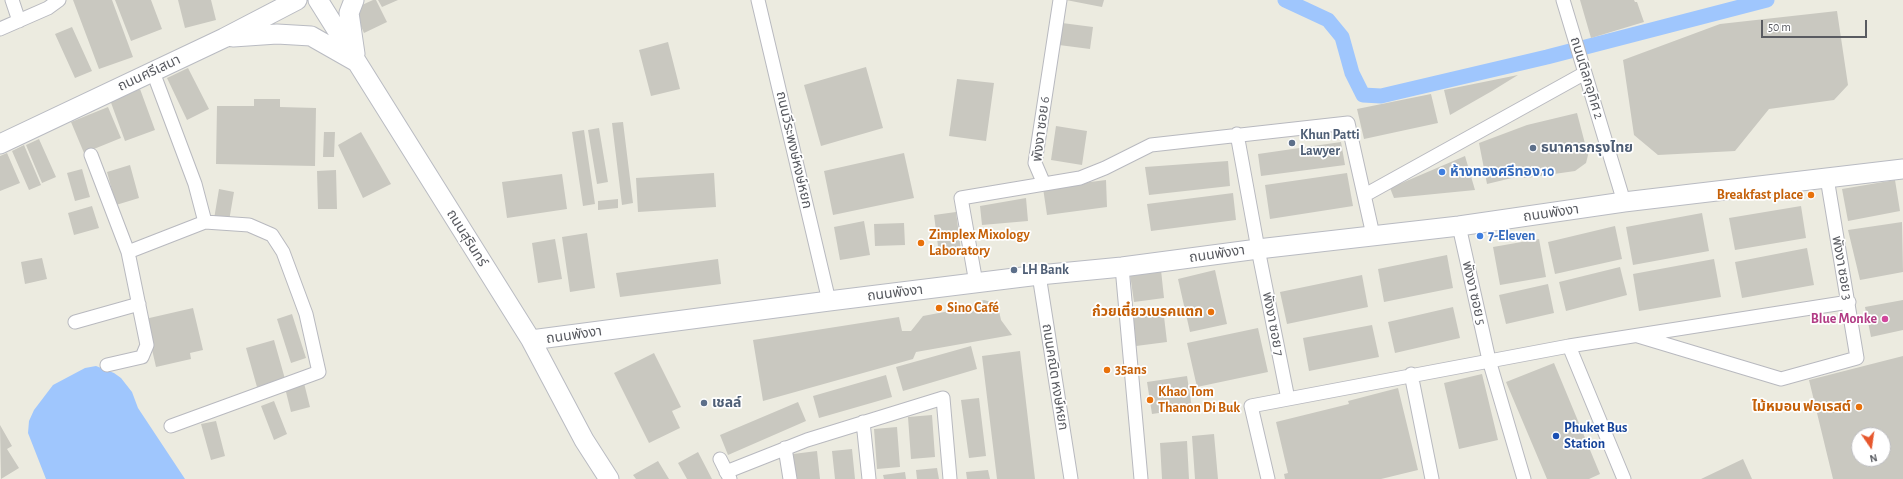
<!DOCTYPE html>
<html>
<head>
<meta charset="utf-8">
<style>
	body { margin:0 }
	#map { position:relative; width:1903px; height:479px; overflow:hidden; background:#ecebe0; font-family:"Alegreya Sans",sans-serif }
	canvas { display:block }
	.north { position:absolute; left:1851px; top:427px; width:40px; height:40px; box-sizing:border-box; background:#fff; border:1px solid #bdbdc0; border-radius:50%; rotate:167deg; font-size:11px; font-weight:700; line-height:16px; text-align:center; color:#595b61 }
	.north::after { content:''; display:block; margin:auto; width:14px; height:18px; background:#e6572d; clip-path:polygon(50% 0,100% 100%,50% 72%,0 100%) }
	.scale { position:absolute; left:1761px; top:20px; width:106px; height:18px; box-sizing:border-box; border:2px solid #595b61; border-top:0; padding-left:5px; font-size:12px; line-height:14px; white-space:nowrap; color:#595b61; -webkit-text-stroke:3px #fff; paint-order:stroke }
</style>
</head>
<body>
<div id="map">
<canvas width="1903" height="479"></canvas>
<div class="north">N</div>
<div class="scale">50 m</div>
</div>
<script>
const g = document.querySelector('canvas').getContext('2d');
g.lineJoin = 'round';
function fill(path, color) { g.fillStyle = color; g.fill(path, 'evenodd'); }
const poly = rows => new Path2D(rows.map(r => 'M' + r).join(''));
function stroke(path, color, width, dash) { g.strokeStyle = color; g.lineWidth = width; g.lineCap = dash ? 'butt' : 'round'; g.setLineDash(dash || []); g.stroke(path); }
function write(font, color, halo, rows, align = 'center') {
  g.font = font + ' "Alegreya Sans","Noto Sans Thai",sans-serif'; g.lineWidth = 3.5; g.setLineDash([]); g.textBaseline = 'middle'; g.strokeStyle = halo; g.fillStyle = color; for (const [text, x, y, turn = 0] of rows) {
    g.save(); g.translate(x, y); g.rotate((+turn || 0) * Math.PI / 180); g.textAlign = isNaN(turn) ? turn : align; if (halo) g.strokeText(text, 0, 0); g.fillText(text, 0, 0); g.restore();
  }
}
fill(poly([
	[96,366,114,373,121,378,132,392,138,408,185,479,46,479,28,433,29,421,34,410,53,385,85,368]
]), '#9fc6fd');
stroke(poly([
	[1285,0,1328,20,1342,37,1352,73,1363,95,1381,96,1547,57,1767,0]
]), '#9fc6fd', 15);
fill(poly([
	[73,0,112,0,133,57,99,69],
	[115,0,151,0,162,29,131,41],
	[178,0,211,0,216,20,185,28],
	[373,0,376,0,387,22,364,33,353,9],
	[378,0,398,0,382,7],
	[1066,0,1104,0,1102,7],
	[1580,0,1634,0,1635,2,1637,2,1644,22,1591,38],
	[1837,11,1848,85,1834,100,1769,109,1735,151,1658,155,1634,135,1623,60,1720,24],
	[1062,23,1093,27,1090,49,1059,45],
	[72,27,92,71,75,78,55,34],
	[668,42,680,89,651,96,639,50],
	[866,67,883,128,821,146,804,85],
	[188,68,209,109,187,120,167,78],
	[1518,75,1492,91,1450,115,1444,90],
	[957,79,994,83,986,141,949,136],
	[140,89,155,130,125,141,110,100],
	[1431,94,1438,123,1364,139,1357,109],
	[254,99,280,99,280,107,316,108,315,166,216,164,217,106,254,106],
	[108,107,121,138,84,153,71,122],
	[1577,113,1588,155,1586,163,1575,171,1526,178,1516,177,1487,184,1479,143,1527,125],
	[623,122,633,203,622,205,612,123],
	[1056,126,1087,131,1082,165,1051,160],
	[599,128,608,182,597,184,588,130],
	[584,130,595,204,583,206,572,132],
	[324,132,335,132,334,157,323,157],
	[361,132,391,184,363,198,338,145],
	[39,139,56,177,42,183,26,145],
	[1341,142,1345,165,1261,176,1258,154],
	[24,145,41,185,29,190,12,151],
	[7,153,20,183,0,191,0,156],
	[904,153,914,198,833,215,824,171],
	[1465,156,1475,190,1394,198,1390,188],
	[1228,161,1230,186,1149,195,1145,167],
	[130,165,139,198,116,205,107,172],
	[82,169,90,197,75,201,67,173],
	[336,170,337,209,318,209,317,171],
	[714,173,716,207,638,212,636,178],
	[1347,173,1353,206,1270,219,1265,185],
	[562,174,567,209,507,218,502,182],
	[1106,180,1107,207,1047,215,1043,188],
	[1895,180,1900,211,1848,221,1842,189],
	[219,189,234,192,229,221,214,219],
	[1233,193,1236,220,1151,231,1147,204],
	[1026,198,1028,221,982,225,980,206],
	[618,199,618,208,598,210,598,201],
	[92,206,99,228,74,235,68,213],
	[1801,206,1806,238,1735,250,1729,218],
	[956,212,961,251,939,254,934,215],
	[1702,213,1709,251,1633,265,1626,227],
	[864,221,870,255,840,260,834,227],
	[1902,222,1903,272,1860,280,1848,230],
	[904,223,905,245,875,246,874,224],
	[1615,226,1622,259,1555,274,1548,242],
	[587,233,595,288,570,292,562,237],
	[555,239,562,279,538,283,532,243],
	[1539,239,1546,277,1500,285,1493,247],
	[1807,248,1814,285,1742,298,1735,262],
	[1447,255,1453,288,1384,302,1378,269],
	[42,258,47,279,25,284,21,262],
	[718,259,721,284,620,297,616,273],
	[1714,259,1721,297,1639,311,1633,274],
	[1620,267,1627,295,1566,311,1559,282],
	[1161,270,1164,298,1134,302,1130,274],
	[1215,270,1227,324,1190,332,1178,279],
	[1362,275,1368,307,1287,324,1280,292],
	[1548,284,1554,313,1506,324,1499,295],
	[984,300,994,303,999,311,1001,320,1012,335,916,352,913,359,763,401,753,340,899,317,902,331,911,331,923,316,960,309,962,312,968,311,974,303],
	[1903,300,1903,330,1871,337,1865,307],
	[1453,307,1460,338,1395,353,1388,322],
	[193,308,203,350,190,353,191,359,156,367,145,319],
	[1163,308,1167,342,1136,346,1132,311],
	[292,314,306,358,291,363,277,319],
	[1372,325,1379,357,1309,371,1303,338],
	[1258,328,1268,372,1197,387,1187,343],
	[274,340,285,379,257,387,246,348],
	[971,346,977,369,903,391,896,367],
	[1020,351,1035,479,997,479,982,356],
	[654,353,681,407,672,411,680,428,649,443,614,373],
	[1903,356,1903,479,1833,479,1809,380],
	[1859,435,1883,435,1883,459,1859,459],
	[1554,363,1600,474,1589,479,1547,479,1506,382],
	[1482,374,1498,440,1459,449,1444,383],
	[886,375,892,397,819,418,813,396],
	[1187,376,1192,408,1152,414,1147,382],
	[304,383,310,407,291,412,285,388],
	[1398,388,1418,470,1381,479,1285,479,1284,474,1288,473,1276,422,1349,404,1348,401],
	[979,398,986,456,969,458,961,400],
	[274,401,287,434,274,440,261,406],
	[798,402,806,421,728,455,720,435],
	[932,415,935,457,911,459,908,417],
	[216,421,225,456,211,460,201,424],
	[0,425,12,446,7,449,19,468,1,479],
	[897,427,900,467,877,469,874,429],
	[1214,434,1218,479,1195,479,1192,436],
	[1187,441,1189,479,1162,479,1160,443],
	[852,449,855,479,835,479,832,451],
	[817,451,820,479,796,479,793,454],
	[698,452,712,479,687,479,678,463],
	[1743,459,1752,479,1701,479],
	[658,461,669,479,636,479,633,475],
	[937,468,939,479,917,479,916,470],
	[988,470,990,479,967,479,966,472],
	[905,472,906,479,884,479,883,475]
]), '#c9c8c0');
const street = poly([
	[12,0,19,21],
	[758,0,829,301],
	[1563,0,1624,202],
	[0,29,48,8,59,0],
	[153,72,195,184,205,222],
	[1237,134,1258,249,1288,399],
	[91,155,128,252],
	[1044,184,1035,163,1060,0],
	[1365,195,1585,73],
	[1459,226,1489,360,1524,479],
	[1122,267,1141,479],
	[1039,275,1071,479],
	[976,283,961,198,1080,178,1105,168,1151,145,1348,123,1373,235],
	[75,322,139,304],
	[1638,336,1781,379,1857,358,1827,178],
	[1569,346,1624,479],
	[107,365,142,357,147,345,128,252,205,222,249,225,272,235,283,252,306,314,319,372,171,426],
	[1411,374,1432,479],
	[863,422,869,479],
	[785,448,790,479],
	[720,459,730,479],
	[726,472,807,440,943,398,950,479],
	[1268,479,1251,406,1569,346,1849,302]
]);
const secondary = poly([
	[318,0,531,340,584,440,609,479],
	[354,0,349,13,355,54],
	[233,37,277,34,311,36,355,61],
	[0,144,224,38,297,0],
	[531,340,829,301,1039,275,1122,267,1258,249,1459,226,1624,202,1903,169]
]);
stroke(street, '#b8b9bf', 15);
stroke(secondary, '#b9bbc2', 21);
stroke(street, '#fff', 13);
stroke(secondary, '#fff', 19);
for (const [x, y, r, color] of [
	[1292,143,4,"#5c6f8a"],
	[1533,148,4,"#5c6f8a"],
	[1442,172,4,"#3f7fe0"],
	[1811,195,4,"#e8710a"],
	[1480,236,4,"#3f7fe0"],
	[921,243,4,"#e8710a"],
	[1014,270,4,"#5c6f8a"],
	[939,308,4,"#e8710a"],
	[1211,312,4,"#e8710a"],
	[1885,319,4,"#d1479c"],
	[1107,370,4,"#e8710a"],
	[1150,400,4,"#e8710a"],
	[704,403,4,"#5c6f8a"],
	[1859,407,4,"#e8710a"],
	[1556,436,4,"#1a4fb4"]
]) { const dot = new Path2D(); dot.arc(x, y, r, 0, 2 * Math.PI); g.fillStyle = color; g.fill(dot); stroke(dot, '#fff', 1.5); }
write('14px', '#595b61', '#fff', [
	["ถนนศรีเสนา",149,73,-25],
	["ถนนติลกอุทิศ 2",1587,78,73],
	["พังงา ซอย 6",1041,129,-83],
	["ถนนวีระพงษ์หงษ์หยก",794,150,77],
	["ถนนพังงา",1551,213,-8],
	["ถนนสุรินทร์",467,238,58],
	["ถนนพังงา",1217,254,-8],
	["พังงา ซอย 3",1842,268,80],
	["ถนนพังงา",895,293,-7],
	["พังงา ซอย 5",1474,293,77],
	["พังงา ซอย 7",1273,324,79],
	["ถนนพังงา",574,335,-8],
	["ถนนคณิต หงษ์หยก",1055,377,81]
]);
write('bold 14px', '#4e5e75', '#fff', [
	["Khun Patti",1300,135],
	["Lawyer",1300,151],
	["ธนาคารกรุงไทย",1541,148],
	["LH Bank",1022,270],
	["เชลล์",712,403]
], 'left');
write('bold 14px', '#366cbe', '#fff', [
	["ห้างทองศรีทอง 10",1450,172],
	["7-Eleven",1488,236]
], 'left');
write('bold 14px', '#c56008', '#fff', [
	["Breakfast place",1803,195,"right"],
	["Zimplex Mixology",929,235],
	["Laboratory",929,251],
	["Sino Café",947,308],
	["ก๋วยเตี๋ยวเบรคแตก",1203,312,"right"],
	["35ans",1115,370],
	["Khao Tom",1158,392],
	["Thanon Di Buk",1158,408],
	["ไม้หมอน ฟอเรสต์",1851,407,"right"]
], 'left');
write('bold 14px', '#b23c85', '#fff', [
	["Blue Monke",1877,319]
], 'right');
write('bold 14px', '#164399', '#fff', [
	["Phuket Bus",1564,428],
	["Station",1564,444]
], 'left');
</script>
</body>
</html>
